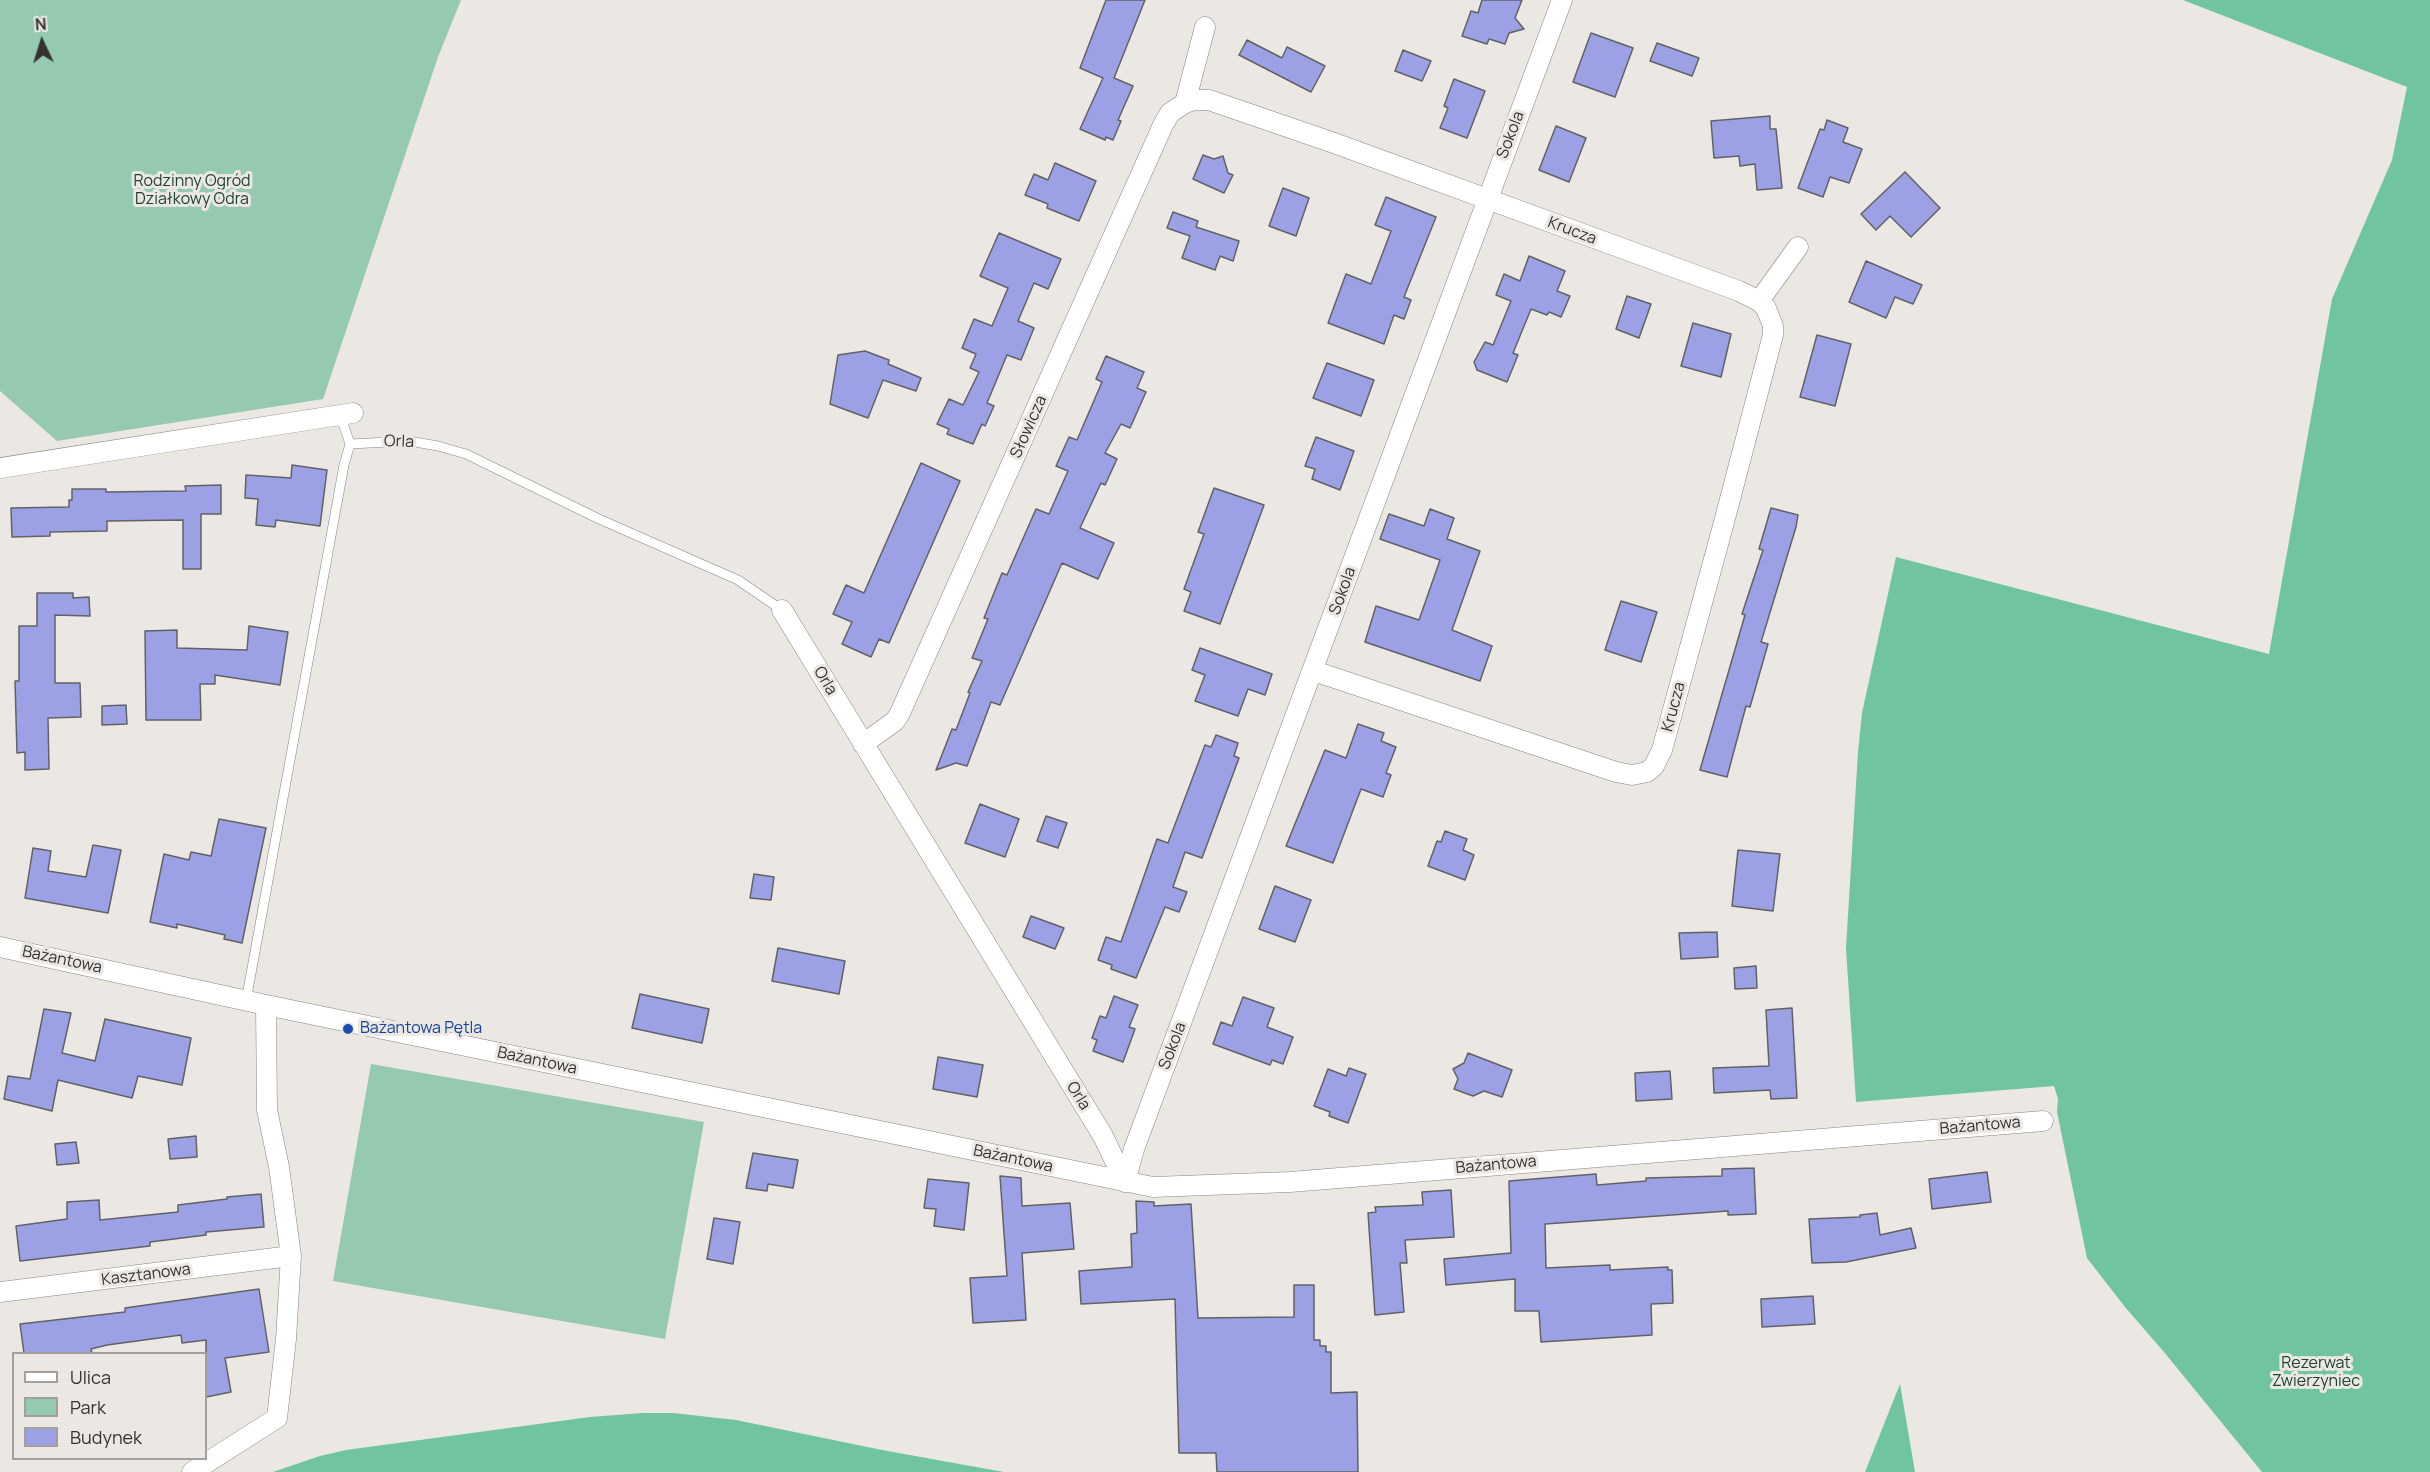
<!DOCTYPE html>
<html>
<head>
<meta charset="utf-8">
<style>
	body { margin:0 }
	#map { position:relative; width:2430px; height:1472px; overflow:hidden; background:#ebe7e3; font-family:Manrope,sans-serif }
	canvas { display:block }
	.legend { position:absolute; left:12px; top:1352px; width:195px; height:108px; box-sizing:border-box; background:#ebe7e3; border:2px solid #a29f9c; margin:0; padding:8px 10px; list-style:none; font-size:18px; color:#353332 }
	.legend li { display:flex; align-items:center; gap:12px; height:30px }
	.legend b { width:30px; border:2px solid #a29f9c }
	.north { position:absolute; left:12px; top:12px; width:60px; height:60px; -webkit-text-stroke:4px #ebe7e3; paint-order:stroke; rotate:356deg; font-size:16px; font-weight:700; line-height:24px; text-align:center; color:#353332 }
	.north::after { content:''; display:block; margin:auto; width:21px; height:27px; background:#353332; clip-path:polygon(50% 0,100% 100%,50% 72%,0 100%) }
</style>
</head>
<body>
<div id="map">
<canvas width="2430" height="1472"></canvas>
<ul class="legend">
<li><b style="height:8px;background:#fff"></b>Ulica</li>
<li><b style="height:16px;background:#95c9b0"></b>Park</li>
<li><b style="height:16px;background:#9ca1e6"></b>Budynek</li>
</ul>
<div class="north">N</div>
</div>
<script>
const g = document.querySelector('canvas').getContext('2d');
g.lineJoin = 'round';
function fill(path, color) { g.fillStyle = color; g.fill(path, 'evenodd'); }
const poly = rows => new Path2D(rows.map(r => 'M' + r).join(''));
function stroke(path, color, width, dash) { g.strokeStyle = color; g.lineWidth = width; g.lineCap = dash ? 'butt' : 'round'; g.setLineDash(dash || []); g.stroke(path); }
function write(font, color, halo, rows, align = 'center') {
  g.font = font + ' Manrope,sans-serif'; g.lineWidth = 6; g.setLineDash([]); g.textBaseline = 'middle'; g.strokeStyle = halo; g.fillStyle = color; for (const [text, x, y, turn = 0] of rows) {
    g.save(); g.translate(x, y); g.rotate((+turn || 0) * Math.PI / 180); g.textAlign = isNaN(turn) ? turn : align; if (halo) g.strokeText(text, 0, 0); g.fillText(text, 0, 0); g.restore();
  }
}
fill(poly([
	[0,0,461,0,438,57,323,399,57,441,0,391],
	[371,1064,704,1122,665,1339,333,1281]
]), '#95c9b0');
fill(poly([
	[2183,0,2430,0,2430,1472,2262,1472,2164,1352,2125,1307,2087,1258,2057,1112,2058,1099,2054,1086,1856,1102,1846,948,1858,752,1862,713,1896,557,2269,654,2332,299,2392,160,2407,87],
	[1900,1384,1915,1472,1865,1472],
	[643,1413,673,1413,736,1420,882,1450,1004,1472,273,1472,320,1456,346,1450,590,1417]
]), '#70c59e');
const building = poly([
	[1106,0,1145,0,1114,78,1133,86,1118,120,1121,121,1113,140,1106,137,1105,140,1080,129,1103,78,1080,68,1106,0],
	[1482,0,1522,0,1515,18,1524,29,1509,33,1505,44,1489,39,1487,44,1462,36,1471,11,1478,13,1482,0],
	[1591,33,1633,48,1615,97,1573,82,1591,33],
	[1247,40,1282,58,1287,47,1325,66,1311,92,1239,55,1247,40],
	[1657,43,1699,58,1692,76,1650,61,1657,43],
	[1403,50,1431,61,1422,81,1395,71,1403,50],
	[1454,79,1485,91,1467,138,1440,128,1448,108,1444,106,1454,79],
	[1770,116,1770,129,1776,129,1782,188,1757,190,1755,164,1740,166,1739,156,1714,158,1711,121,1770,116],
	[1827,120,1848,128,1843,142,1862,149,1849,183,1830,177,1823,197,1798,188,1820,129,1824,130,1827,120],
	[1556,126,1586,138,1569,182,1539,170,1556,126],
	[1203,155,1214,159,1223,156,1228,173,1233,175,1224,193,1193,179,1203,155],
	[1055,163,1096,181,1079,221,1047,208,1048,204,1025,195,1034,174,1048,180,1055,163],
	[1905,172,1940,208,1911,237,1890,216,1876,230,1861,214,1905,172],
	[1283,188,1309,198,1296,236,1269,226,1283,188],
	[1386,197,1436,217,1404,297,1411,300,1404,319,1394,315,1384,344,1328,323,1346,274,1371,284,1391,231,1375,225,1386,197],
	[1173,212,1198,221,1196,227,1239,241,1233,261,1220,256,1215,270,1182,258,1190,236,1167,228,1173,212],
	[999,233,1061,259,1048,289,1034,283,1018,321,1034,328,1021,360,1007,355,987,403,994,406,985,426,982,424,973,444,947,434,949,429,937,424,949,399,963,405,979,372,970,368,976,354,962,348,974,319,992,326,1008,288,980,276,999,233],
	[1529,256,1565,271,1557,291,1570,296,1561,317,1549,312,1547,315,1531,309,1513,353,1518,355,1507,382,1477,370,1474,362,1485,342,1493,345,1511,301,1496,295,1504,274,1520,281,1529,256],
	[1866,261,1922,285,1913,304,1895,297,1886,318,1849,302,1866,261],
	[1627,296,1651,304,1639,338,1616,329,1627,296],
	[1693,323,1731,334,1721,377,1681,366,1693,323],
	[1817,335,1851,344,1835,406,1800,397,1817,335],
	[865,351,889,360,888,364,921,378,916,391,883,380,868,418,830,404,838,355,865,351],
	[1106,356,1144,372,1137,388,1146,392,1130,428,1121,424,1105,453,1117,459,1105,485,1101,483,1080,528,1114,543,1098,579,1062,563,1000,705,991,702,967,766,956,763,936,770,952,729,956,730,970,693,968,692,982,661,972,658,988,619,984,618,1002,573,1007,575,1036,509,1049,514,1068,471,1056,466,1069,437,1077,440,1102,382,1096,379,1106,356],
	[1327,363,1374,380,1361,416,1313,398,1327,363],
	[1316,437,1354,451,1340,490,1312,479,1315,469,1305,466,1316,437],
	[921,463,960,481,889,643,879,639,871,657,842,644,852,622,833,614,846,585,864,593,921,463],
	[292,465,327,470,320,526,276,520,275,527,256,525,258,499,245,498,246,475,291,478,292,465],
	[221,485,221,514,201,514,201,569,183,569,183,520,107,521,107,531,50,532,50,536,12,537,11,508,69,507,69,500,72,500,72,489,106,489,106,492,186,491,185,486,221,485],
	[1214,488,1264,505,1220,624,1184,611,1191,592,1184,589,1204,534,1198,532,1214,488],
	[1771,508,1798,515,1796,527,1761,642,1768,644,1750,707,1746,706,1727,777,1700,770,1745,615,1742,614,1763,550,1759,549,1771,508],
	[1430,509,1454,518,1447,539,1480,551,1452,630,1492,646,1480,681,1365,642,1376,606,1419,620,1440,560,1380,539,1389,514,1424,526,1430,509],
	[37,593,73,593,73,598,89,597,90,616,55,615,55,683,80,683,81,717,48,718,49,769,25,770,25,752,17,753,15,681,19,681,19,626,37,626,37,593],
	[1621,601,1657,612,1641,662,1605,650,1621,601],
	[249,626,288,632,280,685,215,675,215,684,200,684,201,720,146,720,145,631,177,630,177,648,247,650,249,626],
	[1200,648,1272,674,1265,695,1248,689,1238,716,1195,701,1205,675,1192,670,1200,648],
	[126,705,127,724,102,725,102,706,126,705],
	[1358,724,1384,733,1381,741,1396,747,1386,773,1391,775,1383,797,1361,789,1333,863,1286,846,1325,750,1346,758,1358,724],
	[1216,735,1238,743,1234,756,1239,758,1202,858,1185,852,1173,887,1187,892,1179,912,1165,907,1136,978,1111,969,1112,965,1098,960,1106,937,1121,942,1157,839,1168,843,1205,745,1211,747,1216,735],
	[980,804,1019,819,1005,857,965,843,980,804],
	[1046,816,1067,823,1058,848,1037,841,1046,816],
	[219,819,266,828,242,943,224,939,225,935,177,924,177,928,150,922,164,854,189,860,191,852,211,856,219,819],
	[1445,831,1467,839,1463,850,1474,855,1465,880,1428,866,1437,841,1441,842,1445,831],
	[93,845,121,850,108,913,25,898,33,848,51,851,48,871,86,877,93,845],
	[1738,850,1780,854,1773,911,1732,906,1738,850],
	[754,874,774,877,771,900,750,898,754,874],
	[1275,886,1311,900,1295,942,1259,929,1275,886],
	[1031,916,1064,928,1055,949,1023,937,1031,916],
	[1717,932,1718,957,1681,959,1679,933,1717,932],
	[778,948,845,961,839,994,772,981,778,948],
	[1756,966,1757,988,1735,989,1734,968,1756,966],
	[640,994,709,1009,702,1043,632,1028,640,994],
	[1114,996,1138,1005,1129,1027,1135,1029,1123,1062,1093,1051,1097,1040,1092,1038,1100,1016,1106,1018,1114,996],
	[1243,997,1274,1008,1267,1027,1293,1037,1283,1064,1272,1060,1270,1065,1213,1044,1221,1022,1232,1026,1243,997],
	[1792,1008,1797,1098,1771,1099,1770,1090,1714,1093,1713,1068,1769,1066,1766,1010,1792,1008],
	[44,1009,71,1013,62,1053,95,1061,105,1019,191,1038,182,1085,138,1076,132,1098,58,1080,52,1111,4,1099,8,1076,30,1079,44,1009],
	[1468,1053,1512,1070,1502,1097,1484,1091,1473,1096,1454,1089,1458,1079,1453,1069,1464,1063,1468,1053],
	[938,1057,983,1065,977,1097,933,1089,938,1057],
	[1349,1068,1366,1074,1348,1123,1329,1116,1330,1112,1314,1106,1328,1069,1346,1076,1349,1068],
	[1670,1071,1672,1099,1636,1101,1635,1073,1670,1071],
	[196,1136,197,1157,170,1159,168,1139,196,1136],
	[76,1142,79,1163,57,1165,55,1144,76,1142],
	[753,1153,798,1160,793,1188,768,1184,767,1191,746,1188,753,1153],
	[1754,1168,1756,1214,1728,1215,1728,1211,1545,1224,1546,1268,1610,1265,1610,1270,1668,1267,1668,1270,1672,1270,1673,1303,1651,1304,1652,1335,1541,1342,1539,1311,1515,1311,1515,1279,1446,1285,1444,1259,1511,1253,1509,1181,1596,1174,1597,1185,1646,1181,1646,1178,1722,1176,1722,1169,1754,1168],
	[1987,1172,1991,1202,1932,1209,1929,1179,1987,1172],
	[1000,1176,1021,1178,1022,1206,1070,1203,1074,1249,1022,1253,1026,1320,973,1323,970,1278,1007,1276,1000,1176],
	[928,1179,969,1183,964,1230,934,1226,936,1209,924,1208,928,1179],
	[1451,1190,1454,1237,1405,1240,1407,1263,1400,1263,1404,1312,1375,1315,1368,1213,1376,1212,1375,1207,1423,1205,1422,1192,1451,1190],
	[261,1194,264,1227,206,1232,206,1235,150,1242,150,1246,20,1261,16,1226,67,1219,67,1202,99,1200,100,1220,178,1212,178,1205,227,1199,227,1197,261,1194],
	[1136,1201,1154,1202,1154,1206,1191,1204,1198,1318,1294,1317,1294,1285,1314,1285,1314,1340,1320,1340,1320,1346,1326,1346,1326,1352,1331,1352,1331,1393,1357,1392,1358,1472,1217,1472,1216,1453,1179,1453,1175,1299,1081,1304,1079,1271,1132,1267,1131,1234,1137,1233,1136,1201],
	[1877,1213,1880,1235,1911,1228,1916,1248,1846,1262,1812,1263,1809,1219,1860,1217,1860,1215,1877,1213],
	[714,1218,740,1222,733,1264,707,1259,714,1218],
	[259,1289,269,1352,225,1358,231,1392,206,1397,206,1340,182,1343,181,1335,107,1345,91,1349,92,1353,24,1353,20,1324,125,1312,125,1308,259,1289],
	[1813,1296,1815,1324,1762,1327,1761,1299,1813,1296]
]);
fill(building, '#9ca1e6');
stroke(building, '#616266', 1.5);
const service = poly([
	[337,416,344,426,350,444,409,441,438,446,466,454,599,519,738,580,782,610],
	[246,1001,344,465,350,444]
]);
const minor = poly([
	[1185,103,1205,27],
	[1759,301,1798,247],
	[0,468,353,413],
	[782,610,1103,1136,1125,1182],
	[863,744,895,721,900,713,1163,125,1170,113,1185,103,1194,100,1209,100,1334,143,1739,291,1759,301,1766,308,1773,326,1773,335,1723,526,1662,750,1654,766,1647,772,1632,775,1616,772,1314,671],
	[0,947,266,1005,1153,1187,1290,1182,2043,1121],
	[1125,1182,1134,1149,1562,0],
	[0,1292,291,1256],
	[192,1472,277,1418,286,1339,291,1256,279,1167,267,1110,266,1005]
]);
stroke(service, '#898582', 10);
stroke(minor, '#898582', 21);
stroke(service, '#fff', 9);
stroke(minor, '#fff', 20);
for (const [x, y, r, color] of [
	[348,1029,6,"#1a4fb4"]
]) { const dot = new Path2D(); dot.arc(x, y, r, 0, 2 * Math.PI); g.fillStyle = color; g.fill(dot); stroke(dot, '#ebe7e3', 2); }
write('16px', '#353332', '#ebe7e3', [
	["Sokola",1511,135,-69],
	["Krucza",1572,231,21],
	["Słowicza",1029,427,-66],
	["Orla",399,442,2],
	["Sokola",1343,591,-70],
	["Orla",825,681,59],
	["Krucza",1674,707,-75],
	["Bażantowa",62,960,12],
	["Sokola",1173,1046,-69],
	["Bażantowa",537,1061,12],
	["Orla",1078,1096,58],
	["Bażantowa",1980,1126,-5],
	["Bażantowa",1013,1159,12],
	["Bażantowa",1496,1165,-5],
	["Kasztanowa",146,1275,-7]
]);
write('16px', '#1e4333', '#ebe7e3', [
	["Rodzinny Ogród",192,182],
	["Działkowy Odra",192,200],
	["Rezerwat",2316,1364],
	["Zwierzyniec",2316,1382]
]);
write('16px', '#164399', '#ebe7e3', [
	["Bażantowa Pętla",360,1029]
], 'left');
</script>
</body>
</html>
